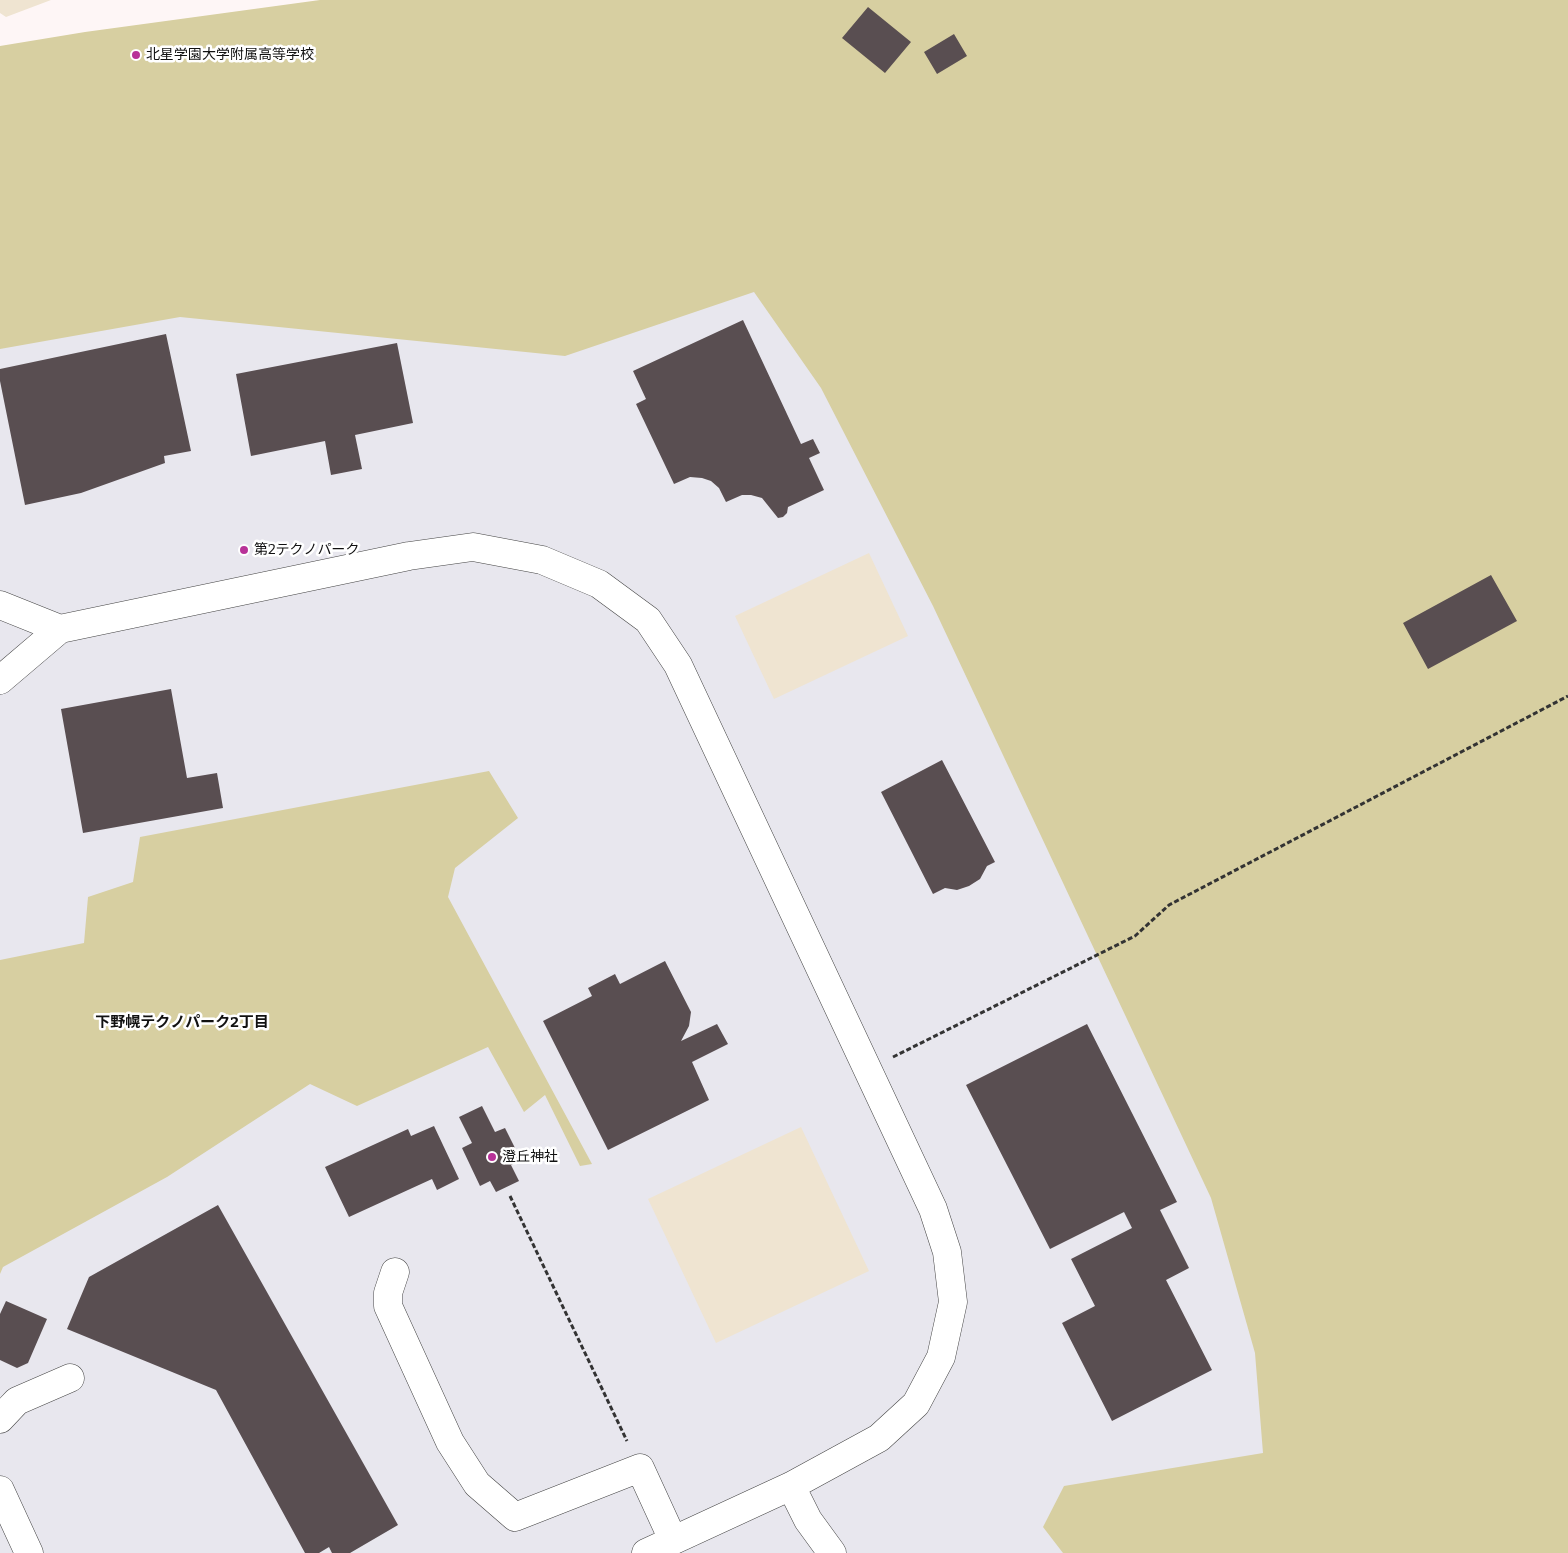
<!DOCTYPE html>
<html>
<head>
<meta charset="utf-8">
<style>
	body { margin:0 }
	canvas { display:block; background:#fef6f6 }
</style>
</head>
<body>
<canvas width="1568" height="1553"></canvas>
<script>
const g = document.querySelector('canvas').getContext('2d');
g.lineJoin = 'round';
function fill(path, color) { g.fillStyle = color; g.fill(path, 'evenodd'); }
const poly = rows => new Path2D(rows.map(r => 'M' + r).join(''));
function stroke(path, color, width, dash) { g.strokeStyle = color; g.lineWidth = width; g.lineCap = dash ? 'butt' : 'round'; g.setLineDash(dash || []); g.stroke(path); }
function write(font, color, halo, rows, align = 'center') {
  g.font = font + ' Bitter,"Noto Sans JP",serif'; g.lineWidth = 5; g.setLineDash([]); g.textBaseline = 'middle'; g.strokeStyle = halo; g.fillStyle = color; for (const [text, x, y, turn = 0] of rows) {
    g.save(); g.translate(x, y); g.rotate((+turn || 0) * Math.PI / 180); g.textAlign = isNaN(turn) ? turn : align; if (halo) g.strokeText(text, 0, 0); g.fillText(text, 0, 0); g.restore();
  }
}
fill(poly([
	[656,1,1423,1553,0,1553,0,124]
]), '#e8e7ee');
fill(poly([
	[320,0,1568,0,1568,1553,1063,1553,1043,1527,1064,1486,1263,1453,1255,1353,1211,1198,933,606,821,388,754,292,565,356,180,317,0,349,0,46,85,32],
	[489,771,518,818,455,868,448,897,592,1164,580,1166,545,1095,524,1112,488,1047,357,1106,310,1084,167,1177,3,1267,0,1274,0,960,84,943,88,897,133,882,140,837]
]), '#d7cfa1');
fill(poly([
	[0,0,51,0,6,17,0,13],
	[869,553,908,636,774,699,735,616],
	[801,1127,869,1271,716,1343,648,1199]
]), '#efe4d1');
fill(poly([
	[868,7,911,42,885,73,842,38],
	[954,34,967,56,937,74,924,52],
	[743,320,801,444,813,439,820,453,809,458,824,490,788,507,787,513,783,517,778,518,762,498,751,495,742,495,726,502,719,488,711,481,702,478,690,477,674,484,636,404,646,399,633,371],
	[166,334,191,451,164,456,165,463,81,493,25,505,0,381,0,369],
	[397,343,413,423,355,435,362,469,331,475,325,441,251,456,236,374],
	[1491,575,1517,621,1428,669,1403,623],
	[171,689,187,778,217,773,223,808,83,833,61,709],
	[942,760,995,862,987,866,980,879,969,886,957,890,945,888,933,894,881,792],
	[665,961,691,1012,689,1026,681,1041,717,1024,728,1044,692,1062,709,1100,608,1150,543,1021,592,996,588,988,615,974,620,984],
	[1087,1024,1177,1202,1160,1210,1189,1268,1166,1280,1212,1370,1112,1421,1062,1323,1095,1306,1071,1259,1132,1228,1124,1212,1050,1249,966,1085],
	[482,1106,495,1132,505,1128,521,1160,511,1165,519,1181,496,1192,490,1181,480,1186,462,1148,472,1143,459,1117],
	[434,1126,459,1179,437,1190,432,1179,349,1217,325,1167,408,1129,411,1136],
	[218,1205,398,1525,350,1553,332,1553,329,1547,319,1553,305,1553,216,1390,67,1329,89,1277],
	[6,1301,47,1319,28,1363,17,1368,0,1360,0,1314]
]), '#594e51');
const minor = poly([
	[0,605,60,629],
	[0,680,60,629,409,556,473,547,542,560,599,584,648,620,678,665,933,1209,947,1252,953,1302,941,1357,916,1404,879,1438,791,1486,646,1553],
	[395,1272,388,1293,388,1306,450,1442,477,1484,515,1517,640,1468,673,1540],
	[0,1419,17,1401,70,1378],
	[791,1486,808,1520,832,1553],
	[0,1490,29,1553]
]);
stroke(minor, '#444', 29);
stroke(poly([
	[893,1057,1135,936,1169,905,1568,696],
	[510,1196,627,1441]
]), '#333', 3, [5, 2.5]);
stroke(minor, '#fff', 28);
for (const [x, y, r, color] of [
	[136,55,5,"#b83298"],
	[244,550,5,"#b83298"],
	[492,1157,5,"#b83298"]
]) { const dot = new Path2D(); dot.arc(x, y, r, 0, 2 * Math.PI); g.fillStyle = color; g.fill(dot); stroke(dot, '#fff', 2); }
write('14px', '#111', '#fff', [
	["北星学園大学附属高等学校",146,55],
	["第2テクノパーク",254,550],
	["澄丘神社",502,1157]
], 'left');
write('bold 15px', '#111', '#fff', [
	["下野幌テクノパーク2丁目",182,1023]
]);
</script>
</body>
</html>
